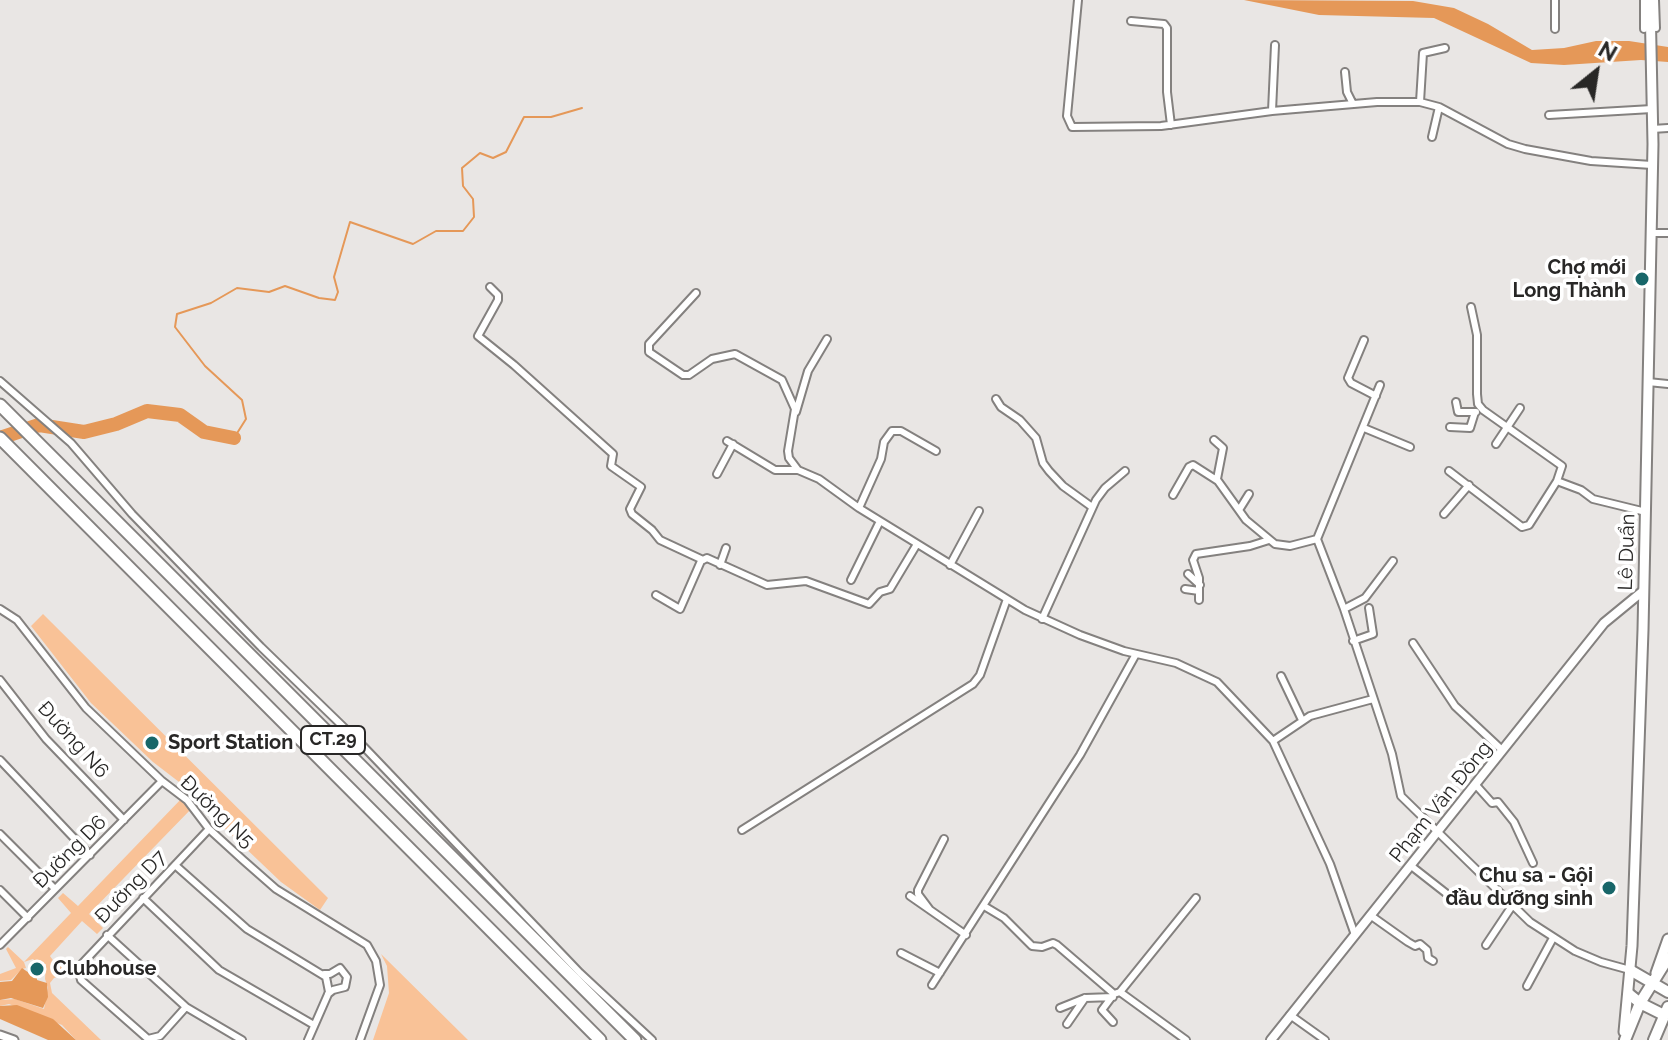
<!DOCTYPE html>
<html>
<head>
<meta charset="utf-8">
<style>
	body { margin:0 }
	#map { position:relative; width:1668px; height:1040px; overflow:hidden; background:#e9e6e4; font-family:Raleway,sans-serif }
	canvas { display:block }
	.north { position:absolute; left:1556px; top:32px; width:80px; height:80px; -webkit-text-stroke:6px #fff; paint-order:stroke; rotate:30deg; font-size:22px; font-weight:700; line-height:32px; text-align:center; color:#282726 }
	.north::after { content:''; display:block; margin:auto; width:28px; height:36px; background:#282726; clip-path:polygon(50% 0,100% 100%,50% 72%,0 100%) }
</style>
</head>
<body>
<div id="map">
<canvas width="1668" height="1040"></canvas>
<div class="north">N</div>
</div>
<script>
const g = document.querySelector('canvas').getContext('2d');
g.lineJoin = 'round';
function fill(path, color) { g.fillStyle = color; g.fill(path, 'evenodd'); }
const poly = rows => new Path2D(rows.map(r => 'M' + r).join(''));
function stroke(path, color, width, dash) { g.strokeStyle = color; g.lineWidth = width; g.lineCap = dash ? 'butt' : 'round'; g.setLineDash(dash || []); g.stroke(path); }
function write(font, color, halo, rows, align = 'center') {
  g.font = font + ' Raleway,sans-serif'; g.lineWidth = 7; g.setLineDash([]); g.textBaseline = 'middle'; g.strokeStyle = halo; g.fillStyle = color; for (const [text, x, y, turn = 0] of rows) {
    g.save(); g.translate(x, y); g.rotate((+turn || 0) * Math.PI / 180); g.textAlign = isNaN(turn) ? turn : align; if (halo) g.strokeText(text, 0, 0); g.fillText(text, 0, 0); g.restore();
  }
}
fill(poly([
	[43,614,328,898,320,910,281,882,217,821,196,795,153,762,91,703,31,626],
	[183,797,193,807,89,914,103,928,97,934,82,921,50,956,57,966,74,968,74,972,54,978,50,983,52,993,101,1040,76,1040,62,1025,9,1004,0,1006,0,1000,15,999,44,1009,48,988,45,979,46,964,39,965,33,959,24,962,26,968,22,969,11,980,0,981,0,974,16,968,6,949,8,947,24,962,71,913,58,898,63,893,78,906],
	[381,954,468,1040,373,1040,389,993,387,966]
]), '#f9c297');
fill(poly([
	[1244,0,1413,1,1454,8,1488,24,1532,50,1564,48,1596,41,1629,41,1668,47,1668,62,1641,60,1564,65,1531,63,1434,18,1319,15],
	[22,968,32,975,37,975,37,980,47,983,48,997,43,1008,11,998,0,1000,0,982,12,981],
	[17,1005,53,1019,76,1040,48,1040,0,1019,0,1006]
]), '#e59858');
stroke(poly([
	[234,438,246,419,242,400,205,366,175,327,177,314,211,303,237,288,269,292,285,286,319,298,335,300,338,292,334,277,350,222,413,244,436,231,463,231,474,217,473,199,463,186,462,168,480,153,493,158,506,152,524,117,551,117,582,108]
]), '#e59858', 2);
stroke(poly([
	[0,438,39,425,84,432,116,424,147,411,180,415,204,432,234,438]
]), '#e59858', 14);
const minor = poly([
	[1078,0,1067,116,1072,127,1161,126,1272,111,1377,102,1420,102,1439,107,1508,144,1525,149,1591,161,1652,165],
	[1644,0,1644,29],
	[1655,0,1656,28],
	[1131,21,1164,24,1167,28,1167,92,1171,125],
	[1555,29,1555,0],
	[1345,72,1347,92,1353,104],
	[1420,102,1423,53,1445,48],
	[1272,111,1275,45],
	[1549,115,1652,109],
	[1652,129,1668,128],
	[1432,137,1439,107],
	[1651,233,1668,233],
	[490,287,498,295,498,300,478,336,514,365,613,454,611,466,641,487,630,509,632,514,652,530,660,540,703,560],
	[696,293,649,344,649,352,683,375,689,375,712,359,735,354,782,380,795,409,788,451,789,458,798,470],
	[1471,307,1477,335,1477,394,1478,404,1483,410,1562,466,1557,481,1581,490,1593,499,1646,512],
	[1364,340,1348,378,1351,383,1376,396],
	[0,381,71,443,132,514,261,647,363,746,580,973,652,1040],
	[1648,382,1668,384],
	[1380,385,1317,539,1344,609,1392,754,1401,796,1530,922,1575,951,1601,962,1630,970],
	[996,399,1001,407,1020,420,1036,438,1043,463,1049,471,1063,486,1092,507],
	[1456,402,1458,412,1476,412],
	[796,412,808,371,827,339],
	[1450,427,1470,428,1475,412],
	[1364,428,1410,447],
	[1214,440,1223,448,1217,479],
	[727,441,775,470,798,470,819,479,859,508,1025,610,1080,635,1124,651,1176,663,1217,682,1273,741,1330,864,1355,935],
	[1496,444,1520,408],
	[1449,471,1522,527,1529,525,1557,481],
	[717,474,733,444],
	[1173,495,1189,467,1193,465,1218,481,1246,520,1275,544,1290,546,1317,539],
	[859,508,881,459,884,442,892,431,901,431,936,451],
	[1239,510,1249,494],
	[1444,514,1469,485],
	[720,565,726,548],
	[950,565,979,511],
	[1188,574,1200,585],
	[851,580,880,521],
	[1185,589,1199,591],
	[656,595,680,609,701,561,707,558,767,585,806,581,869,604,880,592,890,589,917,544],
	[1199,600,1199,578,1193,560,1196,554,1250,546,1269,540],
	[0,609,17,620,86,708,162,781,187,800,209,829,243,860,276,889,367,945,376,961,380,985,360,1040],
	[1344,609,1365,598,1393,561],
	[1042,619,1096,500,1105,488,1125,471],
	[1353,641,1373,634,1369,608],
	[1413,643,1455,706,1502,750],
	[1281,676,1302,720],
	[0,680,46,739,124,820],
	[1273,741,1310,716,1373,699],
	[0,760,90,855],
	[1475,784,1492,803,1498,802,1514,822,1533,863],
	[742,830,973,684,980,675,1007,599],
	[0,834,55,889],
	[175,865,247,929,326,977,329,992,308,1040],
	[1410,865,1456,901],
	[0,890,28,918],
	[910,896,966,935],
	[143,898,219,970,314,1025],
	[984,906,1004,918,1032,946,1042,947,1053,943,1057,945,1114,994,1120,992,1186,1040],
	[930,910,918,894,918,890,944,839],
	[1370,915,1408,942,1415,946,1420,944,1427,950,1428,958,1433,961],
	[107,935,186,1007,242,1040],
	[0,945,162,781],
	[1486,945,1512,906],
	[901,953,940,973],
	[324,974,330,974,340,968,347,977,345,987,333,990,328,994],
	[932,985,1080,755,1136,654],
	[1527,986,1553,938],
	[1120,992,1196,898],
	[186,1007,160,1036,148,1039,81,980,78,968,209,829],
	[1060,1008,1085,998,1113,997],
	[1290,1015,1325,1040],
	[1113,1022,1102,1010,1114,994],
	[1067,1024,1085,998]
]);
const tertiary = poly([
	[0,1035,14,1040]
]);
const secondary = poly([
	[1271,1040,1604,623,1643,591]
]);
const primary = poly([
	[1656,973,1668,939],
	[1624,1032,1632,946,1643,630,1653,144,1650,0]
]);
const trunk = poly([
	[1630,970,1668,992],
	[1629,994,1640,1003,1664,1015],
	[1625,1040,1640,1003,1668,958],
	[1654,1040,1668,1007]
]);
const motorway = poly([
	[0,405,635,1040],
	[0,438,600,1040]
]);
stroke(minor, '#84817f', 10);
stroke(tertiary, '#84817f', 11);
stroke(secondary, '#84817f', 12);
stroke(primary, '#84817f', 13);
stroke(trunk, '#84817f', 14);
stroke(motorway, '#84817f', 15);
stroke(minor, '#fff', 6);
stroke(tertiary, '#fff', 7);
stroke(secondary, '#fff', 8);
stroke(primary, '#fff', 9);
stroke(trunk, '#fff', 10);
stroke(motorway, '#fff', 11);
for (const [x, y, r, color] of [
	[1642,279,8,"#186669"],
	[152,743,8,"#186669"],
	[1609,888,8,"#186669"],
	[37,969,8,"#186669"]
]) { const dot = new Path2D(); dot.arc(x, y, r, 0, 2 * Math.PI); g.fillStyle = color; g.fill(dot); stroke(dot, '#fff', 3); }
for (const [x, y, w] of [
	[333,740,64]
]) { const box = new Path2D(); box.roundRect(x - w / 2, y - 14, w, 28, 6); g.fillStyle = '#fff'; g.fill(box); stroke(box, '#282726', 2); }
write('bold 18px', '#282726', null, [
	["CT.29",333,740]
]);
write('bold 20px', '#282726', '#fff', [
	["Chợ mới",1626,268],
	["Long Thành",1626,291],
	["Sport Station",168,743,"left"],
	["Chu sa - Gội",1593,876],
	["đầu dưỡng sinh",1593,899],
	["Clubhouse",53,969,"left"]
], 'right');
write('20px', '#282726', '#fff', [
	["Lê Duẩn",1627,552,-88],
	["Đường N6",73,740,48],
	["Phạm Văn Đồng",1441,802,-51],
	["Đường N5",217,812,44],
	["Đường D6",70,852,-45],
	["Đường D7",131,887,-46]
]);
</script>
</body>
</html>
